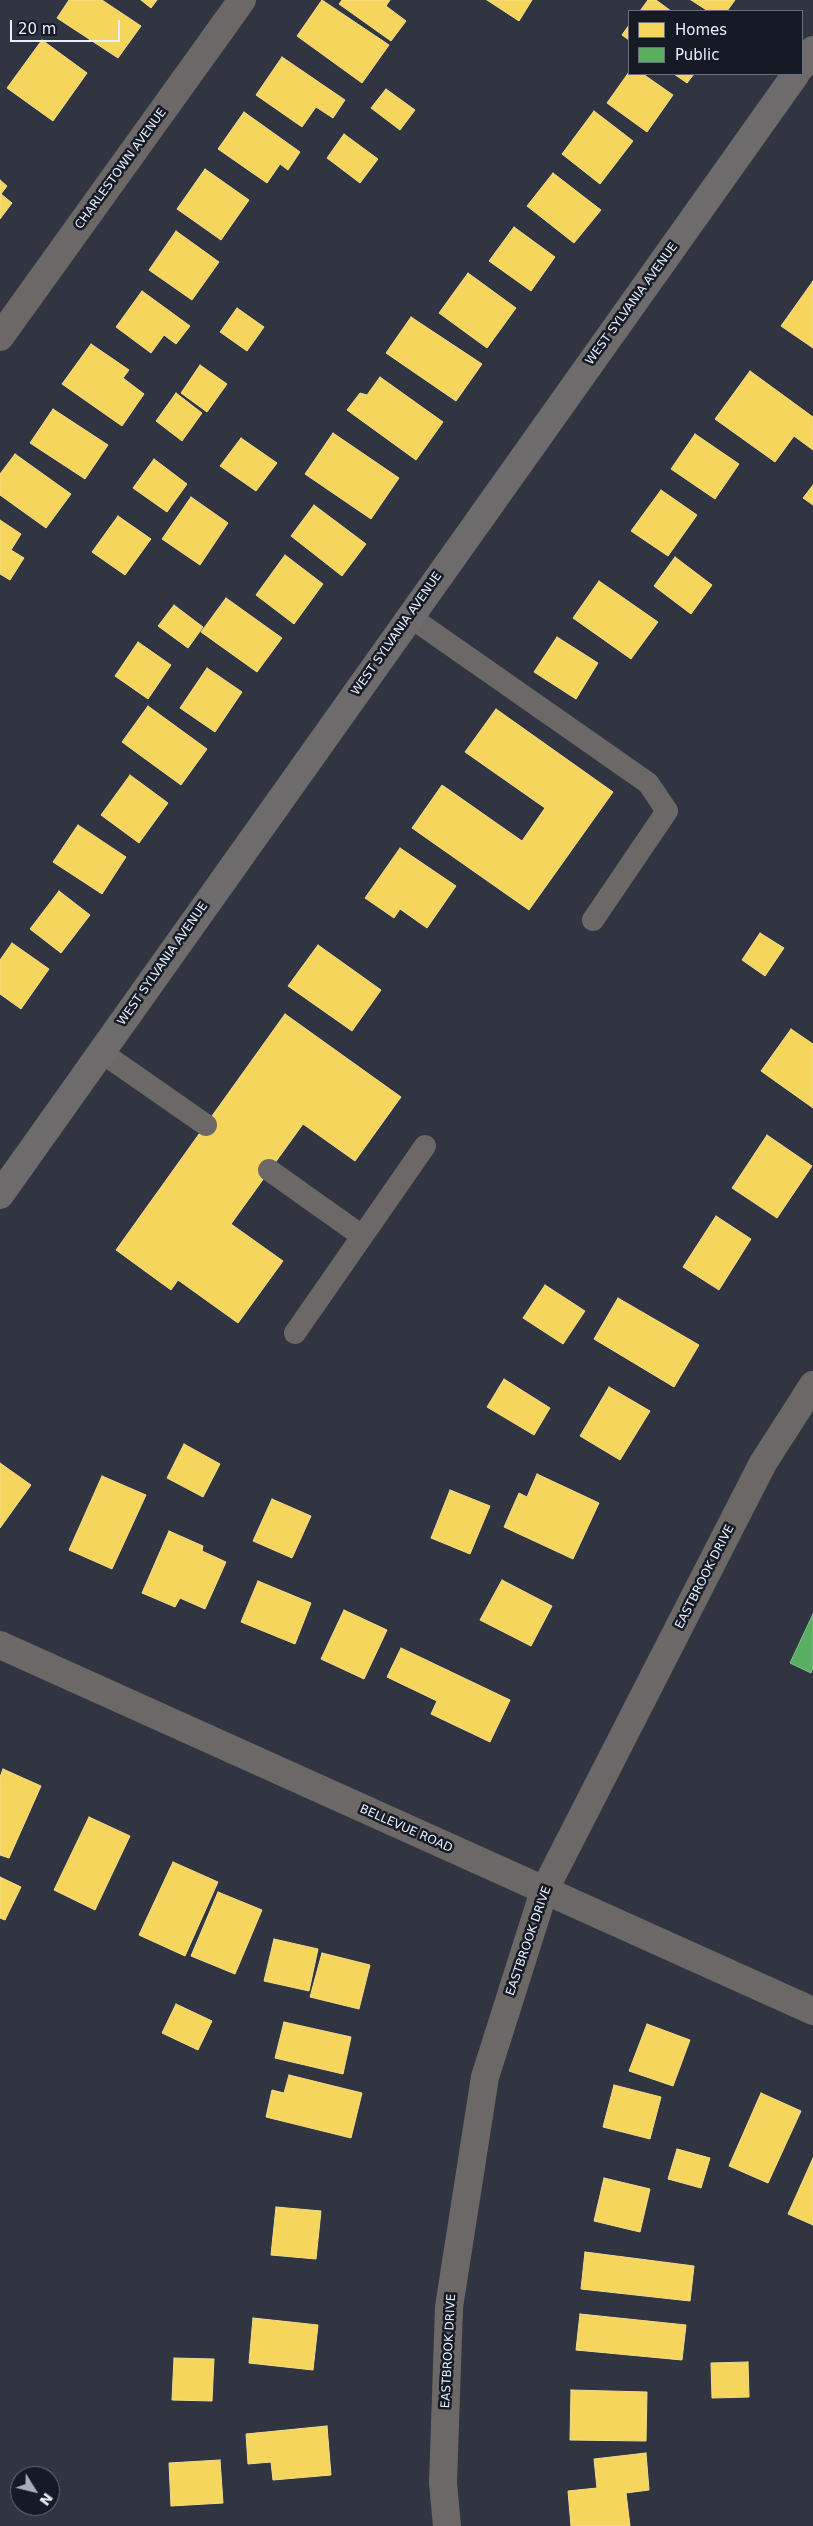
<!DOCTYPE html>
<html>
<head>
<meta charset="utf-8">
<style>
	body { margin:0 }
	#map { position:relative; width:813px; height:2526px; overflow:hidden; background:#303541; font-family:"DejaVu Sans",sans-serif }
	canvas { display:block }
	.legend { position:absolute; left:628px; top:10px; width:175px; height:65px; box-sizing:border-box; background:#151a25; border:1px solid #696f7c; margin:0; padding:6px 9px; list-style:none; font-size:15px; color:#e8efff }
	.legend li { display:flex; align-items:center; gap:10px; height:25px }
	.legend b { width:25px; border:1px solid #696f7c }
	.north { position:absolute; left:10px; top:2466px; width:50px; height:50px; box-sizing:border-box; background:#151a25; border:1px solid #696f7c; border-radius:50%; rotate:126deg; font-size:14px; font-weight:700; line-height:20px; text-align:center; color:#e8efff }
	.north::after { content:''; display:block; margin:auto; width:18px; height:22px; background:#a8aebc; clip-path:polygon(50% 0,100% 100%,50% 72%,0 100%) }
	.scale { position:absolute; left:10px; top:20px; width:110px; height:22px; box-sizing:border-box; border:2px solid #e8efff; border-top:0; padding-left:6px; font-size:15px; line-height:18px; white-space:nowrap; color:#e8efff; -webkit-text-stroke:4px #151a25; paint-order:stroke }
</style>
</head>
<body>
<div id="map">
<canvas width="813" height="2526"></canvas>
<ul class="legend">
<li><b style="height:14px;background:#f6d55c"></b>Homes</li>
<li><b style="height:14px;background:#5aae61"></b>Public</li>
</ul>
<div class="north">N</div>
<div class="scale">20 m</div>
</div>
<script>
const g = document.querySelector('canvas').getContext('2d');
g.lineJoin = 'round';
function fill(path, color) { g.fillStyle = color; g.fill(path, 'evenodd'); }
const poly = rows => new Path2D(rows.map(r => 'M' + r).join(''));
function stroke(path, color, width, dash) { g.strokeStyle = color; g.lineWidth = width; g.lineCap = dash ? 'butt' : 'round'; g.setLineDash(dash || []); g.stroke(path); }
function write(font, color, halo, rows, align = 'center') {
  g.font = font + ' "DejaVu Sans",sans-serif'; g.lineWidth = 5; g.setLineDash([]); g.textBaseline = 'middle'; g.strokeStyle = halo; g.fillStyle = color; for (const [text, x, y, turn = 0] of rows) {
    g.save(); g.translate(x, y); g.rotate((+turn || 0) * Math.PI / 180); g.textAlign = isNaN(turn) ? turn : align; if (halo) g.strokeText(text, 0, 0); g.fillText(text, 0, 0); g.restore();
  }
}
const homes = poly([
	[69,0,102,0,141,26,118,58,57,18,69,0],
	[141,0,157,0,151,8,141,0],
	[322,0,389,45,362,83,297,36,322,0],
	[342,0,390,0,386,6,406,21,391,41,339,4,342,0],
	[487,0,532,0,519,21,487,0],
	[648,0,656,0,671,11,640,11,648,0],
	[691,0,735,0,727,11,708,11,691,0],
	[629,25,629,40,622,35,629,25],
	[42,40,87,73,53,121,7,88,42,40],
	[282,57,345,100,333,118,316,107,302,127,256,95,282,57],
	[629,72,643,74,673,95,647,132,607,103,629,72],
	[674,74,694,74,687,83,674,74],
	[386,89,415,110,400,130,371,108,386,89],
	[594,111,633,141,600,184,562,154,594,111],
	[244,112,300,152,288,170,280,164,267,183,218,149,244,112],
	[344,134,378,159,360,183,327,158,344,134],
	[205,169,249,200,221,240,177,209,205,169],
	[553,173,601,210,574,243,527,206,553,173],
	[0,180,7,186,1,194,12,203,0,219,0,180],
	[514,227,555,257,531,291,489,261,514,227],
	[176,231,219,262,192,300,149,270,176,231],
	[468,273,516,308,487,348,439,313,468,273],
	[813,281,813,348,781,326,813,281],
	[142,291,190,326,176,344,164,335,151,353,116,327,142,291],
	[237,308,264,327,247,351,220,332,237,308],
	[411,317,482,364,456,401,386,353,411,317],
	[91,344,129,370,123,378,144,394,122,426,62,384,91,344],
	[200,365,227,384,207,412,181,393,200,365],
	[750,371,813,417,813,450,794,436,775,462,715,419,750,371],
	[380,377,443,422,416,460,347,410,360,393,367,395,380,377],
	[176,393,202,413,182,441,156,421,176,393],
	[53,409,108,445,85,479,30,443,53,409],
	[333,433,399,478,371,519,305,474,333,433],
	[695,434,739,464,715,499,671,469,695,434],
	[241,438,277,463,256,491,220,466,241,438],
	[15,454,71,494,46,528,0,495,0,474,15,454],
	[154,459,187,484,167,512,133,488,154,459],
	[813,485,813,505,803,498,813,485],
	[661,490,697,515,668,556,631,531,661,490],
	[191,497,228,523,200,565,162,539,191,497],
	[314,505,366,544,342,576,291,536,314,505],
	[118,516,151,539,125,575,92,552,118,516],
	[0,520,21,534,11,550,24,558,10,580,0,574,0,520],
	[285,555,323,584,294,624,256,595,285,555],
	[675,557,712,585,691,614,654,586,675,557],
	[599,581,658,622,631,659,573,618,599,581],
	[226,598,282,638,257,672,201,632,226,598],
	[174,605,203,627,188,648,158,626,174,605],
	[557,637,598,663,576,699,534,672,557,637],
	[138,642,171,665,148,699,115,676,138,642],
	[207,668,242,692,215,732,180,708,207,668],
	[148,706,207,749,181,785,122,742,148,706],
	[496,709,613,792,529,910,412,828,442,785,522,841,545,808,465,752,496,709],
	[130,775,168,803,139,843,101,815,130,775],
	[78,825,126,857,102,894,53,862,78,825],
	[400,848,456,886,427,928,400,909,394,918,365,898,400,848],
	[59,891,90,915,61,953,30,929,59,891],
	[760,933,784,948,765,976,742,960,760,933],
	[12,943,49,969,21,1009,0,994,0,960,12,943],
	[318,945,381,990,352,1031,288,986,318,945],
	[285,1014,401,1097,355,1161,303,1124,231,1224,283,1261,238,1323,178,1280,171,1290,116,1250,285,1014],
	[791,1029,813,1044,813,1108,761,1071,791,1029],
	[767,1135,812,1166,777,1218,732,1188,767,1135],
	[716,1216,751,1239,719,1290,683,1267,716,1216],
	[545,1285,585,1311,563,1344,523,1318,545,1285],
	[618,1298,699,1345,674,1387,594,1339,618,1298],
	[504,1379,550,1408,534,1435,487,1407,504,1379],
	[609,1387,650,1411,620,1460,580,1436,609,1387],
	[184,1444,220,1464,203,1497,167,1478,184,1444],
	[0,1463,31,1485,0,1528,0,1463],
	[537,1474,599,1503,573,1559,504,1527,519,1493,527,1497,537,1474],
	[102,1476,146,1495,112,1569,69,1550,102,1476],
	[450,1490,490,1506,470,1554,431,1538,450,1490],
	[272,1499,311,1516,292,1558,253,1541,272,1499],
	[169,1531,203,1546,202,1551,226,1562,205,1609,180,1598,175,1607,142,1593,169,1531],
	[502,1580,552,1606,531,1646,480,1620,502,1580],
	[258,1581,311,1603,295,1644,241,1622,258,1581],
	[344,1610,387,1630,364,1679,321,1659,344,1610],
	[401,1648,510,1700,490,1742,431,1714,437,1701,387,1677,401,1648],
	[3,1769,41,1786,9,1858,0,1855,0,1777,3,1769],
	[89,1817,130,1836,95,1910,54,1890,89,1817],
	[173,1862,218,1882,185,1956,139,1935,173,1862],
	[0,1877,21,1887,5,1920,0,1918,0,1877],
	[218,1892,262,1910,235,1974,191,1956,218,1892],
	[274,1939,318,1949,309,1991,264,1981,274,1939],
	[322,1953,370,1965,359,2009,310,1997,322,1953],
	[176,2004,212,2021,198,2050,162,2033,176,2004],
	[284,2022,351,2037,343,2074,275,2058,284,2022],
	[647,2024,690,2040,673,2086,629,2071,647,2024],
	[289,2075,362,2093,351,2138,266,2117,272,2090,284,2093,289,2075],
	[614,2085,661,2097,650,2139,603,2127,614,2085],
	[761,2093,801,2111,768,2183,729,2166,761,2093],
	[677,2149,710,2158,701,2188,668,2179,677,2149],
	[813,2158,813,2225,788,2214,813,2158],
	[604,2178,650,2189,640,2232,594,2221,604,2178],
	[276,2207,321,2211,316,2259,271,2255,276,2207],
	[585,2252,694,2266,690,2301,581,2289,585,2252],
	[580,2314,686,2325,682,2360,576,2350,580,2314],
	[253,2318,318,2325,313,2370,249,2363,253,2318],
	[174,2358,214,2359,212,2401,172,2400,174,2358],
	[748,2362,749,2397,712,2398,711,2363,748,2362],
	[571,2390,647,2392,646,2441,570,2440,571,2390],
	[327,2426,331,2475,273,2480,271,2462,248,2464,246,2434,327,2426],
	[646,2453,649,2490,626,2493,630,2526,571,2526,568,2491,597,2488,594,2459,646,2453],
	[220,2460,223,2503,171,2506,169,2463,220,2460]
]);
fill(homes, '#f6d55c');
stroke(homes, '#f2dd8d', 1);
const public = poly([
	[813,1614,813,1668,811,1673,790,1663,813,1614]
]);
fill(public, '#5aae61');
stroke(public, '#85c290', 1);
stroke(poly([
	[409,616,648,783,667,811,593,920],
	[101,1052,206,1125],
	[269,1170,362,1236],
	[295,1333,425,1146]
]), '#6c6868', 22);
stroke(poly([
	[0,337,242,0],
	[0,1645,813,2011],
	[447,2526,443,2483,449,2307,485,2077,544,1891,763,1463,813,1385]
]), '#6c6868', 28);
stroke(poly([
	[802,66,813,50],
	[0,1195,796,74]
]), '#6d6b6c', 28);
write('12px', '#e8efff', '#151a25', [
	["CHARLESTOWN AVENUE",121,169,-54],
	["WEST SYLVANIA AVENUE",632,304,-54],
	["WEST SYLVANIA AVENUE",397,634,-55],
	["WEST SYLVANIA AVENUE",163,964,-55],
	["EASTBROOK DRIVE",705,1577,-63],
	["BELLEVUE ROAD",406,1829,24],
	["EASTBROOK DRIVE",529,1941,-71],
	["EASTBROOK DRIVE",449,2351,-87]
]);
</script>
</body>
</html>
